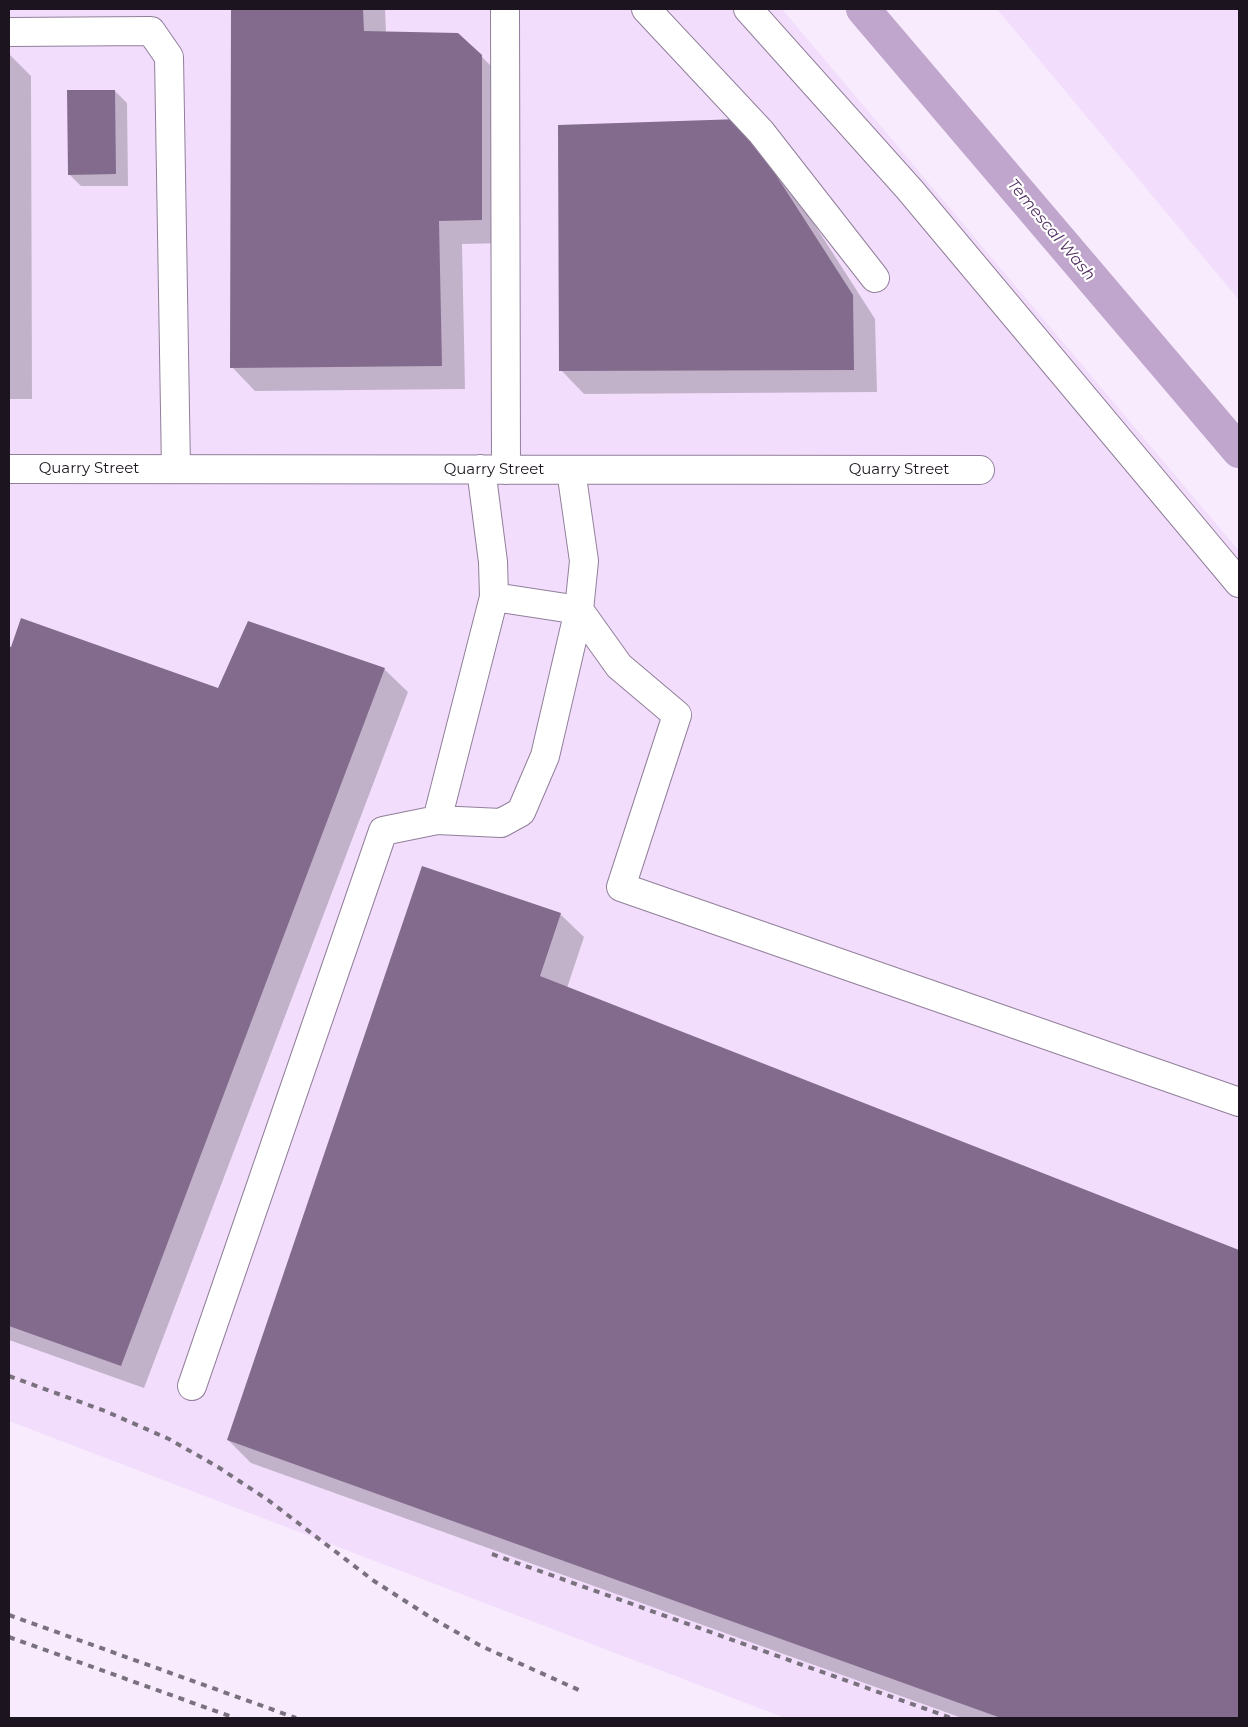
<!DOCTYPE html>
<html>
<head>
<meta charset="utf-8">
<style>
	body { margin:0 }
	#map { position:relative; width:1248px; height:1727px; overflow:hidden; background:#f7ebfd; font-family:Montserrat,sans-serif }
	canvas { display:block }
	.frame { position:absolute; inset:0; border:10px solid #1c151f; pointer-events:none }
</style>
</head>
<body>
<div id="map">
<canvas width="1248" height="1727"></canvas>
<div class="frame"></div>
</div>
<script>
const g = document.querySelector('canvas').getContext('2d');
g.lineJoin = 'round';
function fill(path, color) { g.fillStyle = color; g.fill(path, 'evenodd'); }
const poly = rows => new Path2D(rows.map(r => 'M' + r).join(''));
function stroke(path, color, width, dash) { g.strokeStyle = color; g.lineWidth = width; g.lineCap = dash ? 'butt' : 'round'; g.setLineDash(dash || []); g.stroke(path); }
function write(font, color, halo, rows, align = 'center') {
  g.font = font + ' Montserrat,sans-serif'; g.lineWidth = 4.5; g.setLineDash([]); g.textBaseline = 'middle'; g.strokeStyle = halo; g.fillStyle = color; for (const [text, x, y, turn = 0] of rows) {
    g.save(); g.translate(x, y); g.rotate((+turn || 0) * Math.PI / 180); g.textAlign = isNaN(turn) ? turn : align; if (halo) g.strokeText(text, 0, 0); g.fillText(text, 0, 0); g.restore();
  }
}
fill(poly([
	[9,9,782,9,1239,551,1239,1718,785,1718,9,1421],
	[997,9,1239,9,1239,300]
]), '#f2defc');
fill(poly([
	[232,9,385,9,386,33,481,56,505,80,505,243,462,244,465,389,255,391,232,367],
	[9,54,31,76,32,399,9,399],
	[115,91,127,103,128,186,81,186,69,174],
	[763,144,875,319,877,392,584,394,561,370],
	[9,647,218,690,384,669,408,692,144,1388,9,1340],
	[560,914,584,937,567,988,1239,1252,1239,1718,962,1718,251,1463,228,1440]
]), '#0003');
stroke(poly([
	[863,9,1239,451]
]), '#c0a6cc', 34);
fill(poly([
	[231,9,363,9,364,31,458,33,482,55,482,220,439,221,442,366,230,368],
	[67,90,115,90,116,174,68,175],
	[740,119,853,295,854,370,559,371,558,125],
	[21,618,218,688,248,621,385,668,121,1366,9,1326,9,646,11,647],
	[422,866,561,913,540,976,1239,1250,1239,1718,1001,1718,227,1440]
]), '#836b8e');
const minor = poly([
	[505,9,506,470],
	[646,9,761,132,875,278],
	[748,9,910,190,1239,583],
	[9,32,151,31,169,57,176,469],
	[9,469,980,470],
	[494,597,579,610,619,666,677,715,621,887,1239,1102],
	[437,820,494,597,493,562,481,469],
	[192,1386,383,831,437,820,501,823,521,812,545,756,579,610,584,561,571,470]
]);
stroke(minor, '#917f9a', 30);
stroke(minor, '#fff', 28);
stroke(poly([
	[9,1376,105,1411,169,1439,218,1467,268,1500,374,1581,430,1617,481,1646,581,1691],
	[492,1554,951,1718],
	[9,1615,296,1718],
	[9,1637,235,1718]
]), '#7a717f', 4, [6, 6]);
write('15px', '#1c151f', '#fff', [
	["Quarry Street",89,469],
	["Quarry Street",494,470],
	["Quarry Street",899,470]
]);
write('italic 16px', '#533163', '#fff', [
	["Temescal Wash",1051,230,50]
]);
</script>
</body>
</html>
